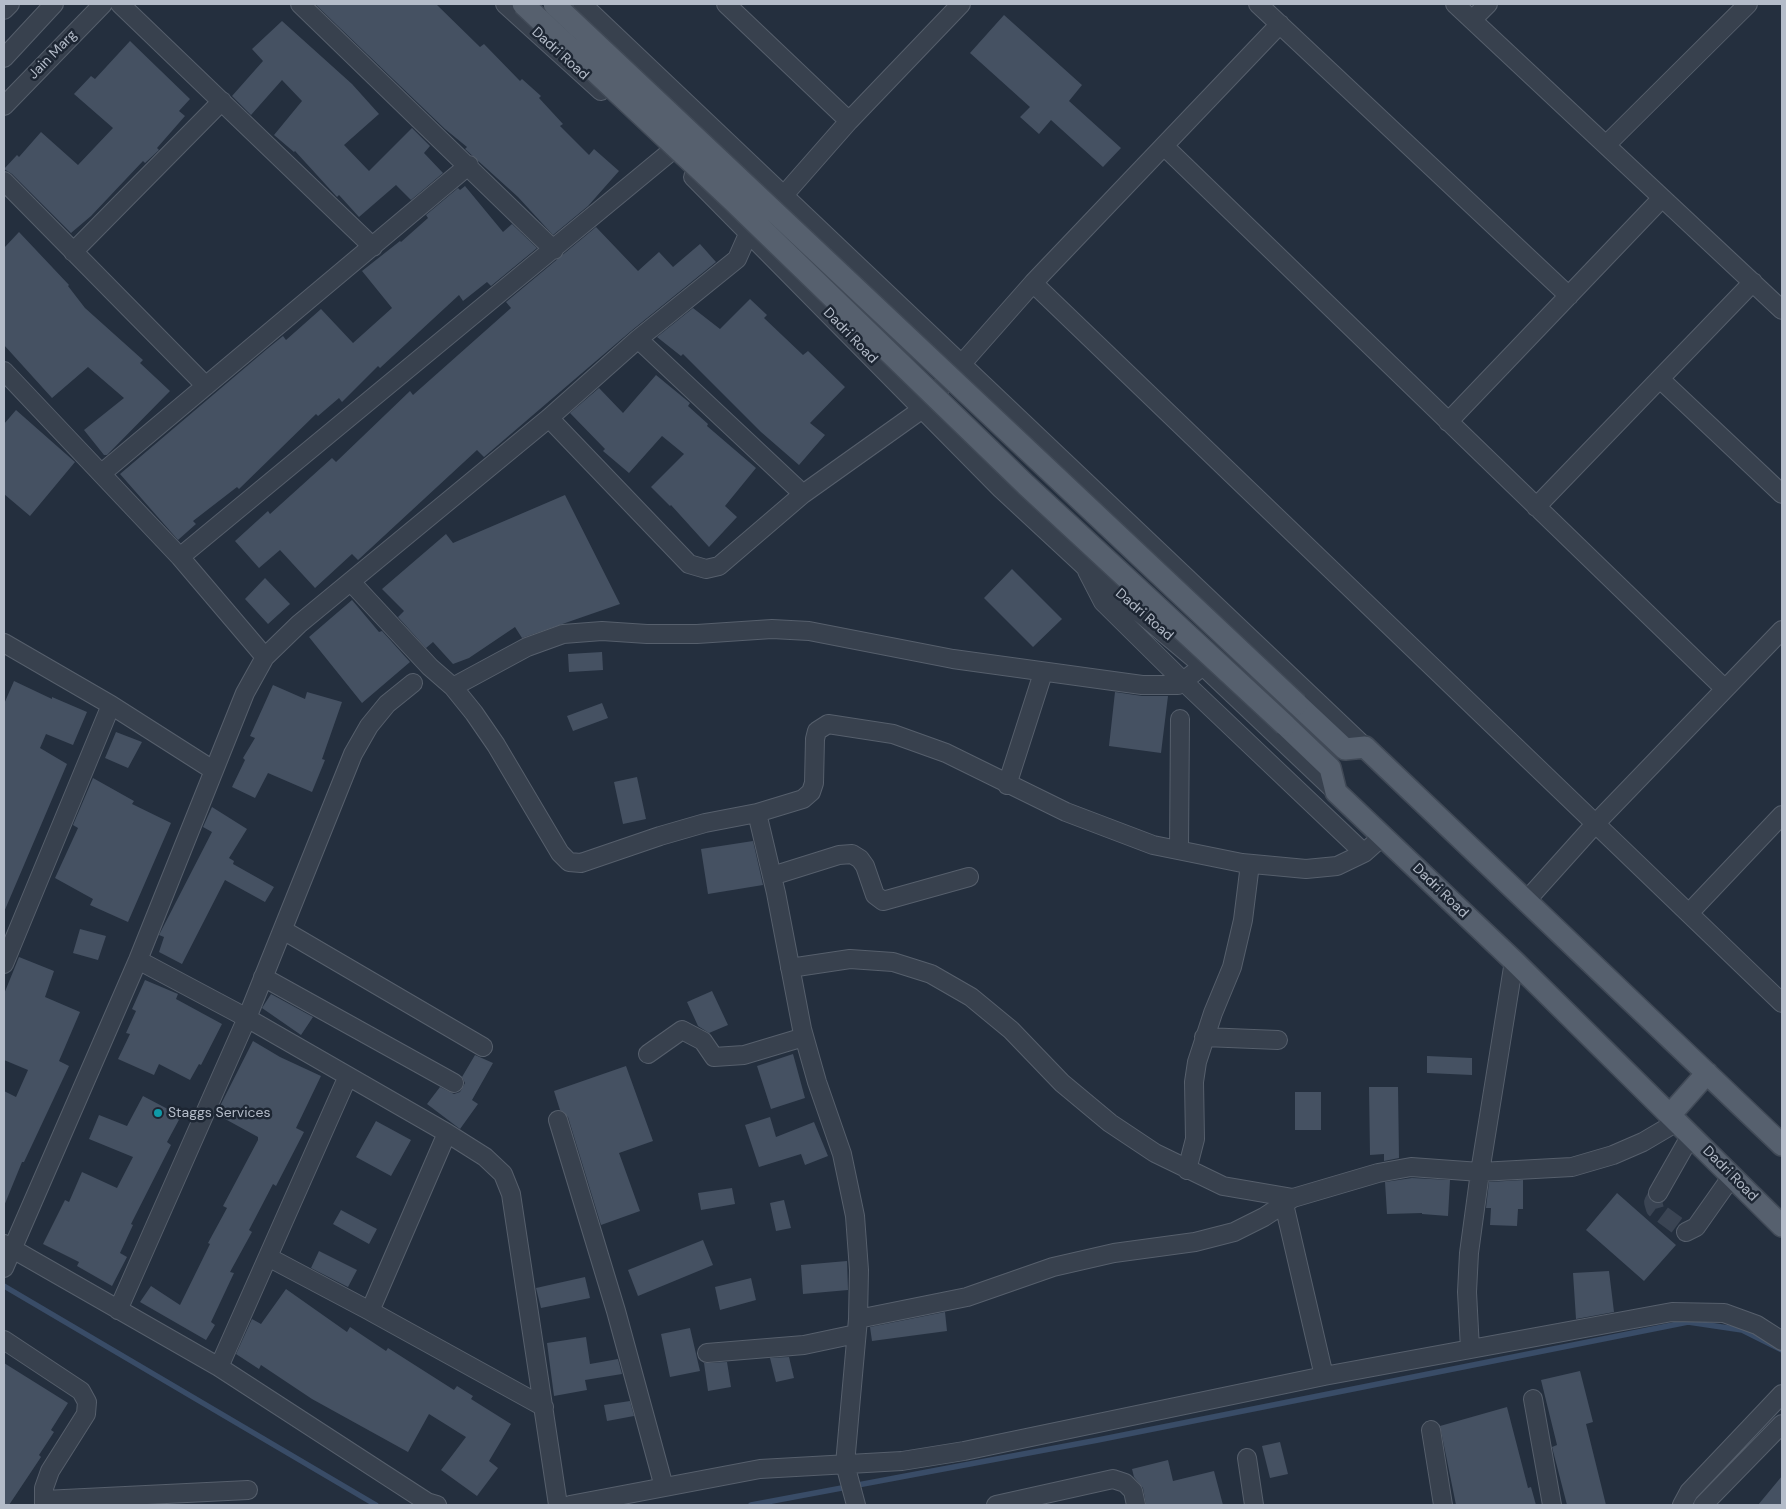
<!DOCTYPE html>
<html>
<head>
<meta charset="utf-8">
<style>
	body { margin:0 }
	#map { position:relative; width:1786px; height:1509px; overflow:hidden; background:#242f3e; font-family:"DM Sans",sans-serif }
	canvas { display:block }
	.frame { position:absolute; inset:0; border:5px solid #b4bcc9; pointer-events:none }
</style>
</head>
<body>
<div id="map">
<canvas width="1786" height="1509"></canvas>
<div class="frame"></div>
</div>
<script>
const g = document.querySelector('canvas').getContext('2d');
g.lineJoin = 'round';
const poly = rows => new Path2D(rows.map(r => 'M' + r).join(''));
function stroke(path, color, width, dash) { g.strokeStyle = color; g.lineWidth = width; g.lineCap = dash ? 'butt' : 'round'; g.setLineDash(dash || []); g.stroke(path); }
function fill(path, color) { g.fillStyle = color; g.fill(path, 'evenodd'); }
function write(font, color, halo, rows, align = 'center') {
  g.font = font + ' "DM Sans",sans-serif'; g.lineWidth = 5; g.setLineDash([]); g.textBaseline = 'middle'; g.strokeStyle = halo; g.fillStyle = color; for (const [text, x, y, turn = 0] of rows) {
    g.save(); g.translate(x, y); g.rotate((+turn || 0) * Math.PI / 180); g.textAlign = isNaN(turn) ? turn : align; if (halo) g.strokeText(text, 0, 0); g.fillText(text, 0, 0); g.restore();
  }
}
stroke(poly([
	[4,1286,376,1505],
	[751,1505,1098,1440,1688,1322,1742,1330,1782,1350]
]), '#394c67', 5.5);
fill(poly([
	[315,4,436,4,480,47,484,44,520,81,522,79,541,96,539,98,563,124,560,126,589,155,594,149,619,171,588,206,553,235,518,197,465,149,467,147,445,129],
	[1004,15,1082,85,1069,101,1121,148,1103,167,1051,120,1039,134,1020,117,1030,107,970,53],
	[282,21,352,84,379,114,344,145,369,171,412,128,430,146,424,153,443,173,411,200,396,185,359,217,339,195,337,197,295,151,294,152,274,135,302,101,282,80,251,115,232,96,263,61,252,49],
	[130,41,190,99,179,111,185,116,157,148,159,150,145,163,143,161,91,216,71,233,12,174,4,169,17,155,19,157,41,132,78,165,113,128,74,94,91,76,95,79],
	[465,186,503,232,512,224,537,248,491,286,487,282,463,301,459,295,380,368,378,366,342,402,339,398,318,416,316,414,239,489,237,487,193,521,196,524,178,540,120,474,267,349,283,336,286,340,321,309,353,343,392,308,362,271,400,241,401,242,428,218,426,215,458,188,460,190],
	[596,227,638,271,659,252,673,267,700,244,716,262,631,331,484,457,477,450,358,560,352,554,315,588,280,550,259,568,235,541,268,511,270,514,332,458,336,462,410,391,413,395,511,308,506,302],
	[19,232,69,285,68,286,85,308,143,360,140,363,170,391,107,455,104,455,84,430,124,398,88,367,52,398,4,345,4,248],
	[750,299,767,315,764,318,803,355,808,351,845,387,810,423,825,435,799,465,761,432,683,354,681,356,657,337,693,308,720,329],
	[656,375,690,403,688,406,708,424,707,426,756,468,725,506,737,517,709,547,671,505,670,506,651,487,684,454,662,436,629,473,603,451,605,449,570,413,599,388,623,413],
	[16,410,75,462,30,516,4,494,4,424],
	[565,495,620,604,522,638,515,627,469,658,453,664,433,642,426,648,398,617,404,611,382,589,446,534,453,543],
	[1012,569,1062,619,1033,647,984,598],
	[265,578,290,604,268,624,245,599],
	[352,600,379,632,382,631,410,662,362,703,309,637],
	[602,652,603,670,569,672,568,654],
	[14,681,52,699,52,697,87,712,73,745,46,734,40,748,67,764,4,912,4,704],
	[273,685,305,699,307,692,342,702,322,759,325,760,312,792,268,773,255,798,232,787,245,760,243,758,255,738,250,736],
	[1115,692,1142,696,1168,696,1161,753,1109,746],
	[602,703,608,718,573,731,567,716],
	[116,732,142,742,128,768,105,758],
	[637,777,646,819,623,824,614,782],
	[93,778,134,801,132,804,171,823,128,922,90,905,93,899,55,878,78,828,73,825],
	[212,807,247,829,229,858,234,861,233,864,274,887,265,902,225,880,182,964,159,952,164,937,159,935,212,832,203,827],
	[753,841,763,885,708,894,701,849],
	[80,929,106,936,98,960,73,953],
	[19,957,54,971,45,997,80,1012,59,1061,69,1066,24,1162,22,1162,4,1206,4,1091,16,1097,28,1070,4,1060,4,994],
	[145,980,178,994,176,999,222,1024,201,1065,199,1064,190,1080,159,1064,154,1075,118,1059,130,1034,126,1033,136,1011,132,1009],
	[712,991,728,1025,709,1033,698,1026,687,1002],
	[271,994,313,1017,301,1035,262,1008],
	[253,1041,280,1057,321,1076,296,1128,304,1132,276,1186,273,1184,249,1230,252,1232,230,1272,234,1273,211,1322,215,1325,206,1340,140,1302,151,1286,180,1305,210,1244,208,1243,227,1208,223,1206,258,1140,258,1137,216,1114],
	[793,1054,805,1098,771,1109,757,1066],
	[475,1055,493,1063,472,1100,478,1104,460,1129,427,1104,440,1087,454,1094,460,1092,465,1083,462,1077],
	[1427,1056,1472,1058,1472,1075,1427,1073],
	[626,1066,653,1141,619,1153,640,1211,601,1225,568,1117,560,1110,554,1091],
	[1369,1087,1398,1087,1399,1158,1384,1161,1384,1154,1370,1155],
	[1295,1092,1321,1092,1321,1130,1295,1130],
	[143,1096,181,1116,167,1142,171,1145,131,1224,133,1225,120,1253,127,1257,112,1286,77,1266,79,1262,43,1244,65,1200,69,1202,82,1172,117,1188,133,1157,89,1139,99,1115,127,1126],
	[770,1117,776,1137,814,1122,828,1156,805,1165,801,1154,759,1167,745,1125],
	[376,1121,411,1140,391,1176,356,1157],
	[1412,1178,1450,1180,1448,1216,1422,1214,1422,1213,1387,1214,1385,1182],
	[1523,1180,1523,1209,1518,1209,1517,1226,1490,1225,1491,1208,1486,1208,1489,1182],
	[732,1188,735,1204,701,1210,698,1193],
	[1617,1193,1676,1245,1644,1281,1586,1230],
	[784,1200,791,1228,776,1231,770,1203],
	[341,1210,377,1229,369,1244,333,1224],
	[703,1240,713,1265,638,1296,628,1270],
	[319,1251,357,1270,348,1287,311,1268],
	[847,1261,848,1290,803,1294,801,1265],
	[1609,1271,1614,1312,1576,1319,1573,1273],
	[585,1277,590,1298,541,1308,536,1288],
	[751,1278,756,1300,720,1310,715,1287],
	[286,1289,347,1332,350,1327,386,1351,388,1348,454,1390,457,1386,473,1396,471,1399,511,1424,489,1461,498,1468,477,1496,441,1470,466,1437,429,1414,408,1452,312,1399,261,1365,259,1369,236,1354,252,1319,261,1324],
	[945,1312,947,1331,872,1341,870,1327],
	[690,1328,700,1371,670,1377,661,1334],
	[586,1337,590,1364,618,1359,622,1374,585,1380,587,1390,554,1396,547,1343],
	[789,1357,794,1378,776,1382,770,1358],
	[727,1362,731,1387,708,1391,704,1363],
	[4,1363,68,1403,51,1430,54,1432,39,1455,41,1457,9,1505,4,1505],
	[1580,1371,1593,1422,1586,1424,1606,1505,1567,1505,1552,1447,1557,1445,1541,1380],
	[630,1401,634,1416,607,1421,604,1405],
	[1507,1407,1528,1488,1531,1487,1536,1505,1456,1505,1440,1426],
	[1280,1442,1288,1474,1270,1478,1262,1446],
	[1168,1460,1173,1481,1214,1471,1223,1505,1146,1505,1143,1488,1134,1477,1132,1469],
	[1782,1476,1782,1505,1758,1505]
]), '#455162');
stroke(poly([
	[1658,1193,1653,1202,1655,1209,1686,1232]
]), '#3a4453', 18, [18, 9]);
const minor = poly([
	[120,4,373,247],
	[300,4,554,250],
	[505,4,601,91],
	[582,4,1365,747],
	[726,4,849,121],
	[1258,4,1569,296],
	[1455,4,1782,310],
	[4,10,10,4],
	[1472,20,1488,4],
	[4,58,54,4],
	[4,106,103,4],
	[1606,145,1748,4],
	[1164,146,1725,689],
	[693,177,1001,489,1083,565,1203,666,1336,792],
	[4,181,206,386],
	[784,195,849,121,961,4],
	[73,252,222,101],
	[1033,283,1782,1003],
	[4,371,180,557,265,657],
	[1660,379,1782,494],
	[549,418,689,564,706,569,719,566,803,494,638,339],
	[1448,422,1662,198],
	[102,473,469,165],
	[803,494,921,410,1033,283,1280,24],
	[1536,507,1753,282],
	[180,557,669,153],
	[1087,571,1103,602,1184,682,1364,853],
	[351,582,430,667,453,687,474,713,496,745,560,853,569,862,581,863,660,836,705,823,757,813],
	[4,643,111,705,213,770],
	[453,687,527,647,563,634,602,631,647,634,697,634,772,629,809,631,953,659,1142,685,1178,685,1203,666],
	[1007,785,1043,673],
	[1179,850,1180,719],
	[772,876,839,855,852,854,860,859,865,866,875,895,883,901,969,877],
	[1526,901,1597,822,1782,630],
	[1690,912,1782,815],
	[283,930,483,1047],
	[138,960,247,1018,447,1133,485,1157,503,1174,511,1194,558,1505],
	[4,964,111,705],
	[790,968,850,959,893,962,931,974,971,997,1011,1030,1062,1083,1110,1123,1155,1153,1223,1186,1293,1198,1378,1173,1411,1167,1480,1172,1514,961],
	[263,977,454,1083],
	[1204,1037,1278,1040],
	[648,1054,682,1030,703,1041,714,1057,744,1055,804,1037],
	[558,1120,616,1311,664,1487],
	[447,1133,370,1311,544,1407],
	[1187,1170,1195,1139,1194,1082,1197,1062,1213,1013,1232,967,1243,920,1250,864],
	[1658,1193,1691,1135],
	[1284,1204,1324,1376],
	[1686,1232,1696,1227,1732,1176],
	[4,1244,219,1367,427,1502,437,1505],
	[268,1257,370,1311],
	[4,1268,138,960,245,693,265,657,299,624,549,418,638,339,737,259,749,232],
	[118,1310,247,1018,353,754,369,726,387,704,413,683],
	[858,1319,967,1297,1053,1267,1114,1253,1195,1242,1234,1232,1264,1217,1293,1198],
	[4,1340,81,1391,87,1402,86,1414,50,1471,44,1488,44,1505],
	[1470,1349,1467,1292,1469,1253,1480,1172,1572,1167,1613,1155,1643,1142,1677,1122],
	[707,1353,804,1345,856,1334],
	[219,1367,348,1076],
	[1533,1399,1552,1505],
	[1431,1430,1443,1505],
	[1247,1458,1254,1505],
	[44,1500,248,1490],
	[570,1505,760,1469,902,1461,964,1451,1324,1376,1672,1312,1724,1313,1757,1325,1782,1341],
	[856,1505,845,1464,858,1319,859,1270,855,1216,842,1154,817,1082,802,1029,776,893,757,813,803,799,811,792,814,783,815,739,817,731,828,724,893,734,946,753,1066,812,1153,845,1242,863,1306,869,1337,866,1364,853,1383,836],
	[996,1505,1113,1479,1125,1483,1133,1491,1136,1505],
	[1682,1505,1689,1492,1782,1394],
	[1703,1505,1782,1424]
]);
const major = poly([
	[1297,704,1345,749,1365,747,1782,1145],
	[1285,725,1330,768,1336,792,1514,961,1782,1226],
	[1670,1115,1707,1073]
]);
stroke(minor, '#565f6c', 20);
stroke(major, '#414a57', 24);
stroke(minor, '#38414e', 18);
stroke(major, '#56606e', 21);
const majorBridge = poly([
	[523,4,732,200,1026,485,1285,725],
	[554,4,1297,704]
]);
stroke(majorBridge, '#414a57', 24, []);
stroke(majorBridge, '#56606e', 21);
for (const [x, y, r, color] of [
	[158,1113,5,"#0f9aa8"]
]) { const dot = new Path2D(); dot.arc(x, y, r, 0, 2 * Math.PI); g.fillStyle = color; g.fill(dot); stroke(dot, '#1d2633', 2); }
write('14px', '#b4bcc9', '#1d2633', [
	["Dadri Road",560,54,42],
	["Jain Marg",53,55,-46],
	["Dadri Road",850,336,46],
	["Dadri Road",1144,615,41],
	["Dadri Road",1440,891,44],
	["Dadri Road",1730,1174,45]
]);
write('14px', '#b4bcc9', '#1d2633', [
	["Staggs Services",168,1113]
], 'left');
</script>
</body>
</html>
